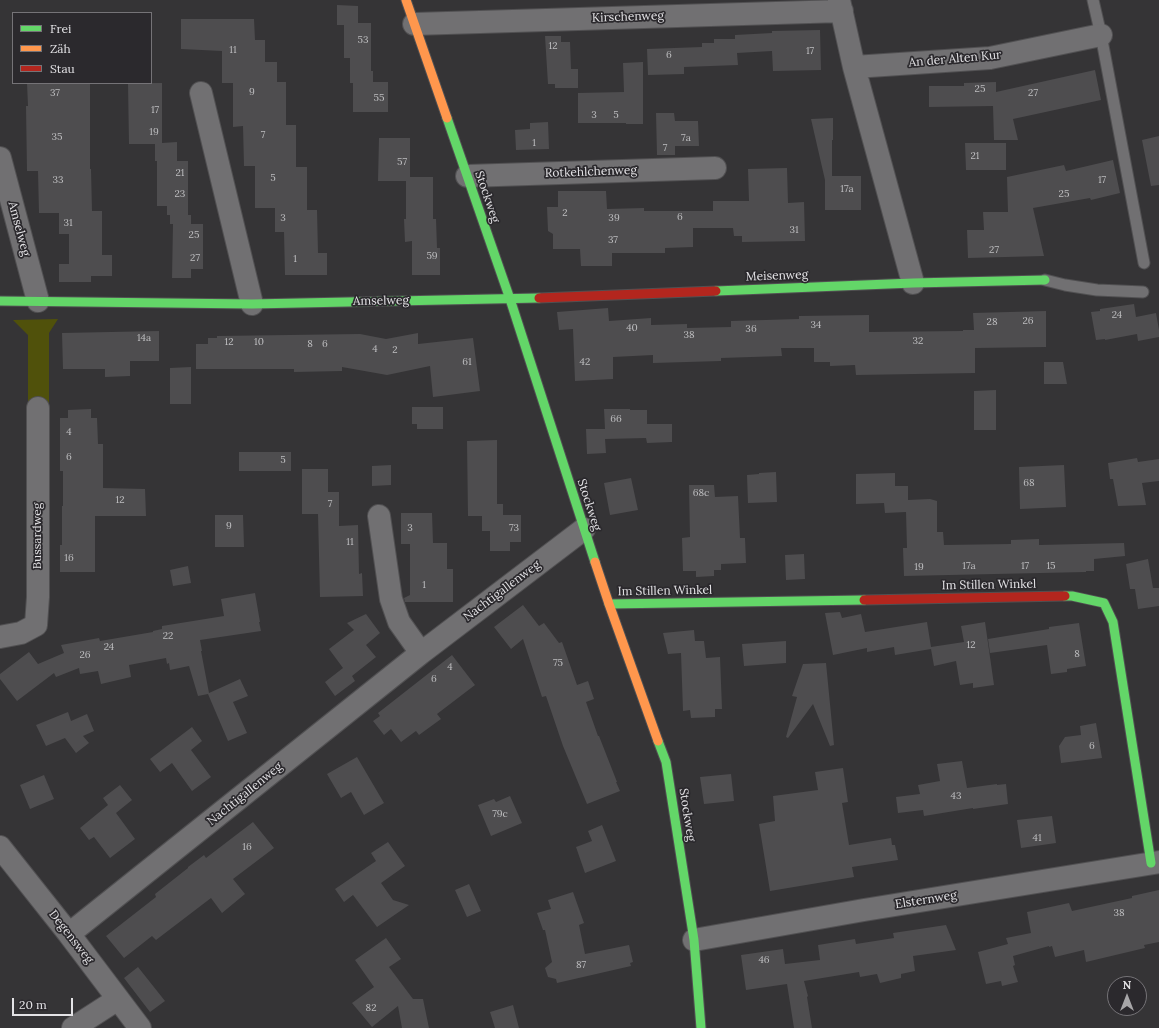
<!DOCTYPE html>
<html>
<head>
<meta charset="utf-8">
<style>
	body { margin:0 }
	#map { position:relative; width:1159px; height:1028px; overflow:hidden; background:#353436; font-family:Lora,serif }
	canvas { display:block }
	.legend { position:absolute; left:12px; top:12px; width:140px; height:72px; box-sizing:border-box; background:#2b292d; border:1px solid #757377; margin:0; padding:5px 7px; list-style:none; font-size:12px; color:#e4e3e6 }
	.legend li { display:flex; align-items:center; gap:8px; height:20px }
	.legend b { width:20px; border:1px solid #757377 }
	.north { position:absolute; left:1107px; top:976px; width:40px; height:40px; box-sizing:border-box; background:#2b292d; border:1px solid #757377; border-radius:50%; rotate:0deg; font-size:11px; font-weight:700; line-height:16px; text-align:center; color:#e4e3e6 }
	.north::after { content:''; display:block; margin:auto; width:14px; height:18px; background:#a7a6a8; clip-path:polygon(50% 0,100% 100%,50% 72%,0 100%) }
	.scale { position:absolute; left:12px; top:998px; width:61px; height:18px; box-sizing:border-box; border:2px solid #e4e3e6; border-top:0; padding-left:5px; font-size:12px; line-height:14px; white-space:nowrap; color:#e4e3e6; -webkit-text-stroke:3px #2b292d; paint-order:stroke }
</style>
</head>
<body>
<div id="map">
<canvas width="1159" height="1028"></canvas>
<ul class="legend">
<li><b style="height:5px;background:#63d668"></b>Frei</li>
<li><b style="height:5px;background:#ff974d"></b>Zäh</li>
<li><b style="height:5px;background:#b3261e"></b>Stau</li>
</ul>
<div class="north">N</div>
<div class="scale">20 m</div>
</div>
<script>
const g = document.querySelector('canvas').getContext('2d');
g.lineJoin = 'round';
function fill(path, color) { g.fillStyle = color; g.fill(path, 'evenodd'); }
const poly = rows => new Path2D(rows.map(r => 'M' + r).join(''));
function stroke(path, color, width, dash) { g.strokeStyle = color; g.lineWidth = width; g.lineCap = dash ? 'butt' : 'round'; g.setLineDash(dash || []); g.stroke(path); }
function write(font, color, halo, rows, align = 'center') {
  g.font = font + ' Lora,serif'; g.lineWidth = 3.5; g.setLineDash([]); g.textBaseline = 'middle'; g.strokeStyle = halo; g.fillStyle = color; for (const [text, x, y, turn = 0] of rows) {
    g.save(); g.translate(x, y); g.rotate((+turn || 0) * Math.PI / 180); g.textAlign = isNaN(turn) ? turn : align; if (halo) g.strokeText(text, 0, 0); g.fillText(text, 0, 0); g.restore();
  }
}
fill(poly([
	[58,319,49,333,49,410,28,410,28,335,13,320]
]), '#50510b');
fill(poly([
	[337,5,358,6,358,23,371,23,371,71,373,71,373,82,388,82,388,112,353,112,353,83,350,83,350,58,344,58,344,25,337,25],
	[181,19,254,19,255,40,265,40,265,62,277,62,277,82,286,82,286,125,296,125,296,167,307,167,307,210,317,210,318,253,327,253,327,275,285,275,284,232,275,232,275,208,255,208,255,166,244,166,243,126,233,127,233,83,222,83,222,51,181,49],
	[820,30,821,70,773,71,772,51,737,53,738,65,684,67,684,74,648,75,647,49,702,47,702,43,714,43,714,39,735,39,735,35,772,33,772,31],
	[545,36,561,36,561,42,570,42,571,69,578,69,578,88,555,88,555,84,548,84],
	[643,62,643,124,626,124,626,123,578,123,578,93,624,92,623,63],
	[1095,70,1101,100,1013,119,1018,140,994,140,993,106,929,107,929,86,964,86,964,83,996,82,996,92],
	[27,83,90,84,90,169,91,169,92,211,102,211,102,255,112,255,112,276,91,276,91,282,59,282,59,264,69,264,69,234,59,234,59,213,39,213,38,171,27,171,26,106,28,106],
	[128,83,162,83,162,143,177,142,177,161,188,161,188,215,191,215,191,224,203,224,203,269,191,269,191,278,172,278,173,224,170,224,170,215,167,215,167,206,157,206,157,161,155,161,155,144,129,144],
	[656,113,674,113,675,121,698,121,699,146,675,146,675,155,657,155],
	[833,118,833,140,832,140,832,176,861,176,861,210,825,210,825,180,811,119],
	[548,122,549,149,516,150,515,130,530,129,530,123],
	[1159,136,1159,185,1151,186,1142,140],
	[379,138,410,138,410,177,433,177,433,219,436,219,437,248,440,248,440,275,412,275,412,241,405,242,404,219,406,219,406,181,378,181],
	[965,143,1006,143,1006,170,966,170],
	[1113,160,1120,193,1091,200,1090,198,1033,208,1044,256,968,258,967,230,984,230,983,212,1008,212,1007,177,1064,165,1066,171],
	[787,168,788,203,804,202,805,241,742,242,742,236,734,236,733,228,693,228,693,247,665,248,665,253,612,253,612,266,581,266,580,249,553,249,553,234,548,231,547,207,558,207,558,191,606,191,607,209,644,208,644,211,713,211,713,201,749,201,748,169],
	[1134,304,1136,317,1156,313,1159,330,1159,337,1138,341,1137,334,1105,340,1105,339,1096,340,1091,312,1100,311,1100,309],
	[608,308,609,321,651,318,651,325,687,324,687,328,731,327,731,321,799,319,799,316,869,315,869,332,963,331,963,330,974,330,973,313,1046,311,1046,347,975,348,975,373,856,375,855,365,830,366,830,362,814,362,814,348,781,348,782,356,721,358,721,361,653,363,653,355,613,357,613,379,575,381,573,329,559,330,557,312],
	[159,331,159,361,130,361,130,376,105,377,105,369,63,369,62,333],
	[418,333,418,344,473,338,480,391,433,397,430,366,387,375,342,367,342,371,294,372,294,369,196,369,196,344,208,344,208,338,217,338,217,336,360,334,386,339],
	[1044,362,1063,362,1067,384,1044,384],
	[191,367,191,404,170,404,170,368],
	[996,390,996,430,974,430,974,391],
	[412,407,443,407,443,429,417,429,417,424,412,424],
	[91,409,91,418,97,418,98,444,103,444,103,488,145,489,146,516,95,516,95,572,60,572,60,545,62,545,62,506,63,506,63,471,60,471,60,418,68,418,68,410],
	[604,409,630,409,630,410,647,410,647,424,672,424,672,442,647,443,646,438,605,439,606,453,587,454,586,429,605,429],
	[497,440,497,504,503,504,503,515,521,515,521,542,510,542,510,551,490,551,490,531,482,531,482,516,468,516,467,441],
	[239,452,291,452,291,471,239,471],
	[1137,458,1138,462,1159,459,1159,481,1142,483,1146,505,1118,506,1113,479,1110,479,1108,463],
	[391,465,391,485,372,486,372,466],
	[1064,465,1066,507,1020,509,1019,467],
	[302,469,328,469,328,492,339,492,339,526,358,525,359,574,362,573,363,596,320,597,318,514,302,514],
	[776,472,777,502,748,503,747,475,759,474,759,473],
	[895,473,895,486,908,486,908,500,930,499,937,501,937,532,943,532,944,545,1011,544,1011,540,1039,539,1039,545,1124,543,1125,556,1094,559,1094,571,1086,571,1086,572,904,576,903,548,907,548,906,512,885,513,884,503,856,504,856,474],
	[631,478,638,510,610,515,604,483],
	[689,485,714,485,715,497,738,496,740,538,745,538,746,563,721,564,721,570,714,570,714,576,696,577,696,571,683,571,682,538,690,537],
	[401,513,432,513,433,543,447,543,447,569,453,569,453,602,405,602,404,598,410,595,410,544,401,544],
	[215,515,243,515,244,547,215,547],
	[804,554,805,579,786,580,785,555],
	[1148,559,1153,588,1159,588,1159,606,1138,609,1135,589,1130,589,1126,564],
	[188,566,191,583,173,586,170,570],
	[255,593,260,622,259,622,261,631,200,640,202,651,201,651,209,693,240,679,248,696,233,702,247,733,228,741,208,694,198,696,189,666,170,670,169,663,167,664,166,658,129,665,131,677,101,684,98,671,80,674,79,668,56,677,54,673,17,701,0,679,0,674,29,652,38,664,64,653,61,645,99,638,100,641,153,632,153,631,162,629,162,626,224,616,221,599],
	[523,605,539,626,544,623,559,643,562,642,577,685,588,681,594,699,586,702,598,736,599,736,617,782,616,782,620,791,587,804,563,746,546,696,542,697,523,639,511,649,494,627],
	[840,612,842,618,861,614,865,632,927,622,931,647,964,642,961,626,985,622,994,685,973,688,973,683,960,685,956,661,934,666,931,649,895,655,894,647,867,652,867,648,833,655,825,613],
	[366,614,380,633,366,645,376,657,352,676,355,681,335,696,325,682,343,668,329,649,354,630,347,623],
	[1079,623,1086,666,1067,669,1067,672,1051,674,1047,645,990,653,988,639,1049,629,1049,627],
	[694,630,695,641,704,641,706,658,720,657,722,709,715,709,715,717,691,718,690,710,683,711,681,653,668,654,663,633],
	[786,641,786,663,744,666,742,644],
	[452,655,475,685,437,714,441,719,419,735,416,731,401,742,391,729,384,735,373,721,380,716,378,713],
	[826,663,834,745,830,746,813,704,788,738,786,737,797,697,792,696,803,664],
	[68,712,71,721,87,714,94,731,83,736,89,743,76,753,65,738,46,746,36,725],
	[1096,723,1102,758,1061,763,1059,746,1065,737,1081,735,1080,726],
	[192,727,202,741,191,750,211,777,192,791,172,763,160,772,150,759],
	[357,757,384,803,364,815,351,792,341,798,327,774],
	[962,761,967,788,997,784,997,785,1006,784,1008,804,973,809,973,808,924,816,923,810,898,813,896,797,920,794,918,785,940,781,937,764],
	[843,768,848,802,842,803,849,845,891,838,892,845,895,845,898,860,852,867,854,877,770,891,759,824,775,821,773,796,818,790,815,772],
	[731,774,734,801,704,804,700,777],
	[44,775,54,799,30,809,20,785],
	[120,785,132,800,116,813,135,839,110,858,94,837,89,840,80,828,108,805,103,798],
	[510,796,522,823,491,836,478,805,494,799,496,802],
	[1052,816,1056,843,1021,848,1017,820],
	[253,822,274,848,233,879,245,894,222,913,211,898,156,940,152,936,124,958,106,936,156,897,155,894,188,868,188,867,204,855,206,858],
	[602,825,616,861,585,873,576,847,592,841,588,831],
	[388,842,405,866,381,883,393,900,409,905,377,927,353,895,344,902,335,889,376,861,371,853],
	[469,884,481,911,467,917,455,890],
	[1159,890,1159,942,1144,945,1145,948,1086,962,1084,950,1055,957,1052,946,1049,947,1049,946,1013,956,1015,965,1013,966,1018,982,1002,986,1001,981,986,984,978,952,1008,944,1006,938,1031,933,1027,912,1069,903,1072,911,1132,898,1132,896],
	[573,892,584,923,579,925,585,954,629,945,633,962,630,963,631,966,557,983,556,979,548,977,545,968,552,962,545,930,543,930,537,913,551,909,548,900],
	[946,925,956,950,913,956,915,971,901,974,901,978,880,983,877,974,860,977,859,972,804,981,808,996,807,997,812,1028,794,1028,787,984,746,990,741,955,783,949,785,964,820,960,818,945,855,939,856,944,894,938,893,933],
	[386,938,401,959,389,967,413,999,423,999,429,1028,402,1028,398,1006,372,1027,352,1003,374,987,355,960],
	[138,967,165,1001,150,1012,124,978],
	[513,1005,519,1028,495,1028,490,1012]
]), '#4e4d4f');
const lane = poly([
	[1093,0,1101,35,1144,263],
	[1045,280,1065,285,1097,290,1143,292]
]);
const street = poly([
	[839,0,854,67,913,283],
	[414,24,842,11],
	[854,67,990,58,1101,35],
	[201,93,252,304],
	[0,158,38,301],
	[467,176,715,168],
	[379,516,391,599,399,622,421,653],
	[0,637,21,633,36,625,38,597,38,408],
	[0,847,69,934,140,1028],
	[69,934,421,653,584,529],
	[694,940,864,910,1159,862],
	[73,1028,118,999]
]);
const fast = poly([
	[447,118,510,299,595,562],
	[716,291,913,283,1045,280],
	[0,301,252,304,539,298],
	[1065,596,1072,596,1104,603,1113,622,1151,863],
	[609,604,864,600],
	[658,741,666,762,694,940,701,1028]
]);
const slow = poly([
	[406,0,447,118],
	[595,562,609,604,658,741]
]);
const jam = poly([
	[539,298,716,291],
	[864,600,1065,596]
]);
stroke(lane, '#515052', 13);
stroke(street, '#515052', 24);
stroke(fast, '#515052', 11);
stroke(slow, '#515052', 11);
stroke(jam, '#515052', 11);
stroke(lane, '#717072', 11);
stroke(street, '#717072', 22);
stroke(fast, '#63d668', 9);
stroke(slow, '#ff974d', 9);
stroke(jam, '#b3261e', 9);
write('10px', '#bebec0', null, [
	["53",363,40],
	["12",553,46],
	["11",233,50],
	["17",810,51],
	["6",669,55],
	["25",980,89],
	["9",252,92],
	["37",55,93],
	["27",1033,93],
	["55",379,98],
	["17",155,110],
	["3",594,115],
	["5",616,115],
	["19",154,132],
	["7",263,135],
	["35",57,137],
	["7a",686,138],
	["1",534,143],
	["7",665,148],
	["21",975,156],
	["57",402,162],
	["21",180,173],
	["5",273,178],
	["33",58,180],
	["17",1102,180],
	["17a",847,189],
	["23",180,194],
	["25",1064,194],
	["2",565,213],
	["6",680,217],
	["3",283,218],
	["39",614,218],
	["31",68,223],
	["31",794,230],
	["25",194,235],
	["37",613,240],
	["27",994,250],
	["59",432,256],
	["27",195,258],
	["1",295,259],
	["24",1117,315],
	["26",1028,321],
	["28",992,322],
	["34",816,325],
	["40",632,328],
	["36",751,329],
	["38",689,335],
	["14a",144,338],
	["32",918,341],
	["12",229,342],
	["10",259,342],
	["8",310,344],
	["6",325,344],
	["4",375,349],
	["2",395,350],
	["61",467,362],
	["42",585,362],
	["66",616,419],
	["4",69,432],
	["6",69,457],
	["5",283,460],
	["68",1029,483],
	["68c",701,493],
	["12",120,500],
	["7",330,504],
	["9",229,526],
	["3",410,528],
	["73",514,528],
	["11",350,542],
	["16",69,558],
	["17a",969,566],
	["17",1025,566],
	["15",1051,566],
	["19",919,567],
	["1",424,585],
	["22",168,636],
	["12",971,645],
	["24",109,647],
	["8",1077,654],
	["26",85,655],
	["75",558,663],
	["4",450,667],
	["6",434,679],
	["6",1092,746],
	["43",956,796],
	["79c",500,814],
	["41",1037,838],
	["16",247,847],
	["38",1119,913],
	["46",764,960],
	["87",581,965],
	["82",371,1008]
]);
write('12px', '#e4e3e6', '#2b292d', [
	["Kirschenweg",628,17,-2],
	["An der Alten Kur",955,59,-5],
	["Rotkehlchenweg",591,172,-2],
	["Stockweg",487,197,71],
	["Amselweg",19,229,75],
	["Meisenweg",777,276,-2],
	["Amselweg",381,301,-1],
	["Stockweg",589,505,72],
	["Bussardweg",38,536,-90],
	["Im Stillen Winkel",989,585,-1],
	["Nachtigallenweg",502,591,-37],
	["Im Stillen Winkel",665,591,-1],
	["Nachtigallenweg",245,794,-39],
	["Stockweg",687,815,81],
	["Elsternweg",926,900,-9],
	["Degensweg",71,937,52]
]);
</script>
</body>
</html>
